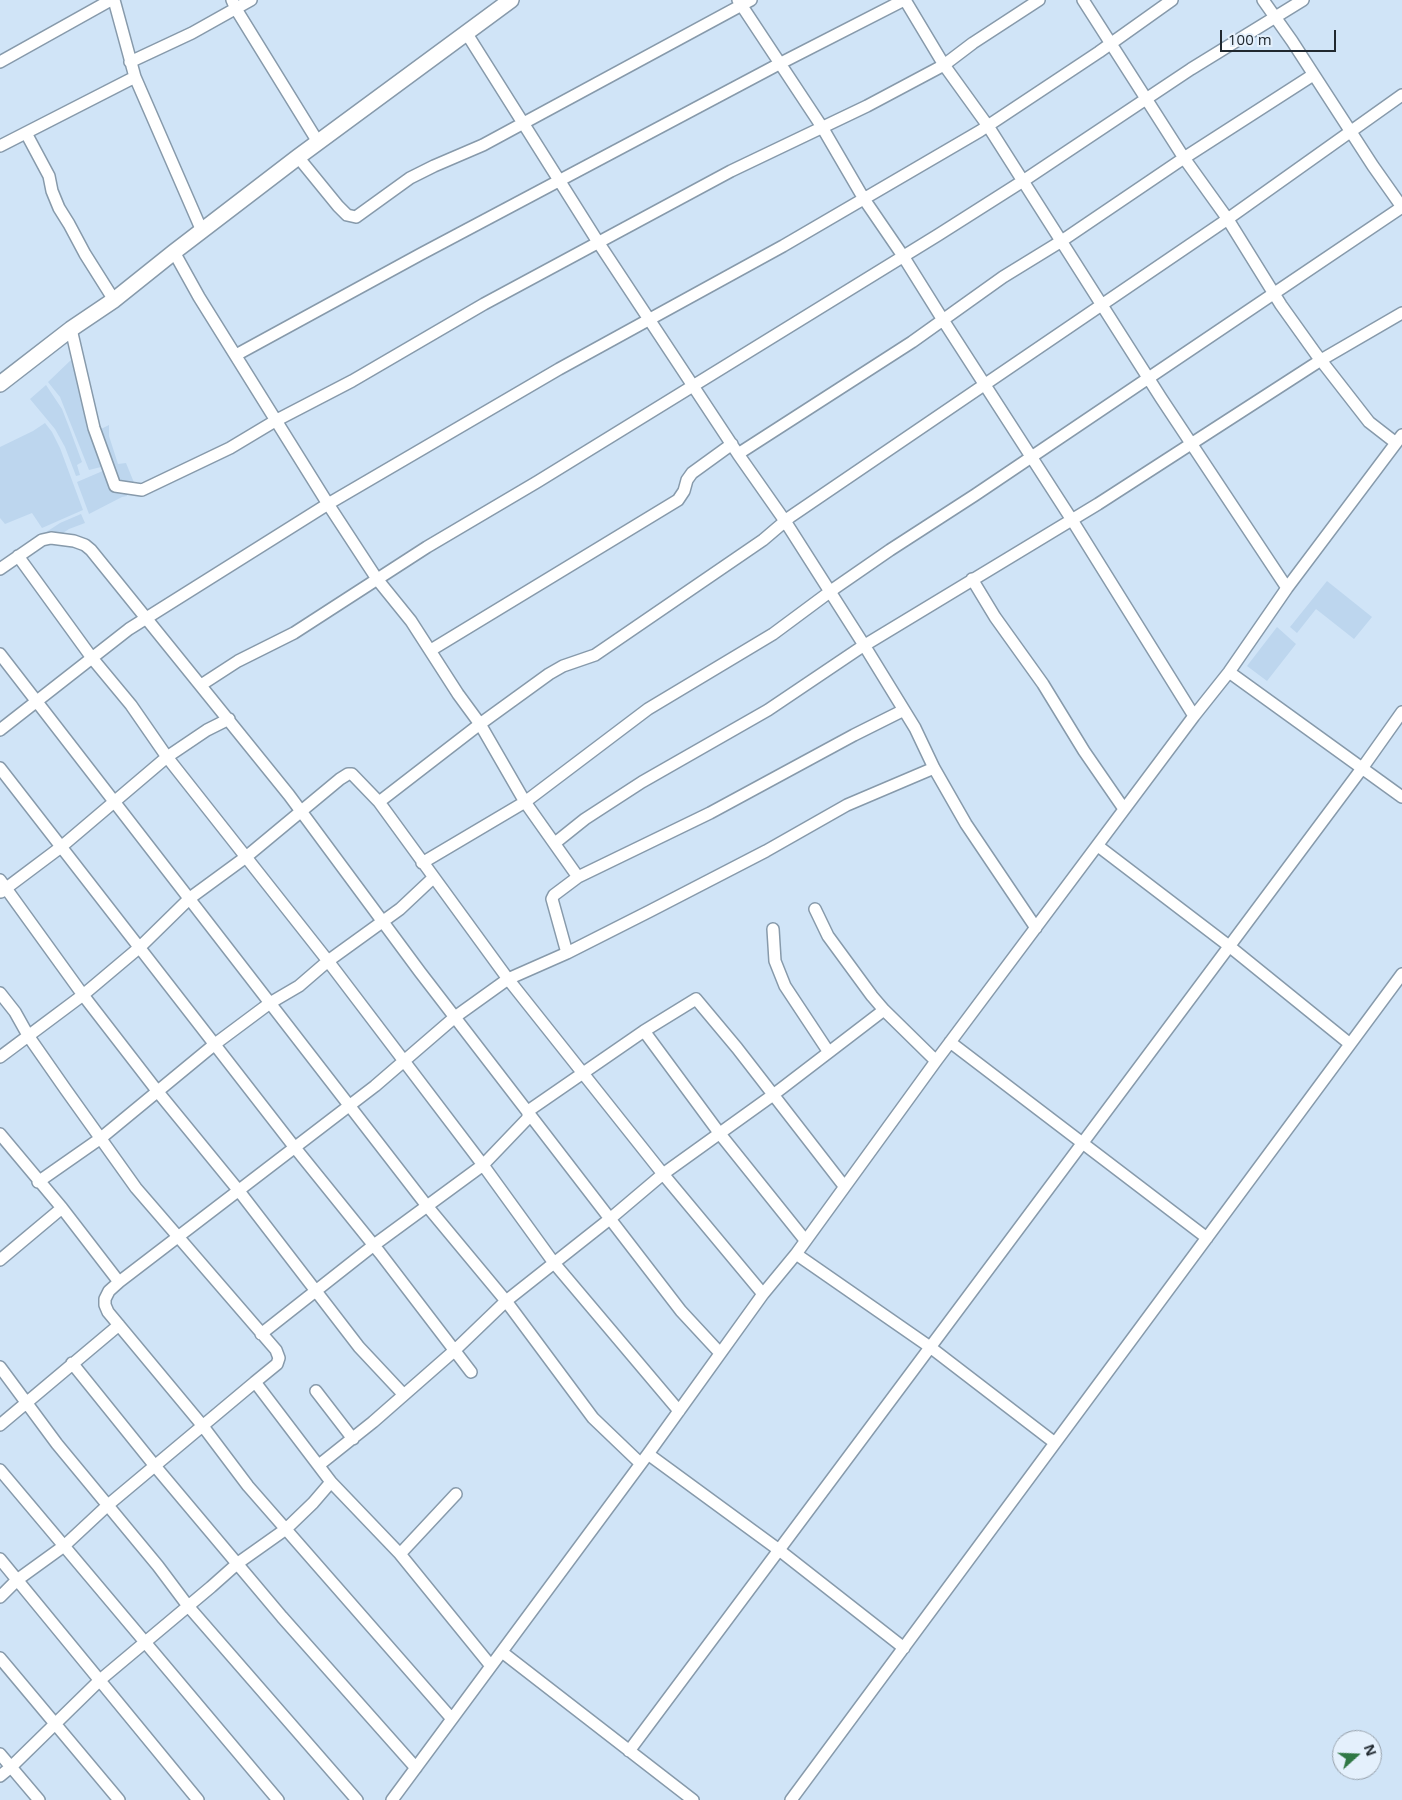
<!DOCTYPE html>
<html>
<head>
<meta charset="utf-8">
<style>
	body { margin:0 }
	#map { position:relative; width:1402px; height:1800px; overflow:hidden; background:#d0e4f7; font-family:"Open Sans",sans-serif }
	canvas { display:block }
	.north { position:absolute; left:1332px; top:1730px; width:50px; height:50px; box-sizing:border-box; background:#e4f0fc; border:1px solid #96a0aa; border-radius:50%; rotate:70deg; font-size:14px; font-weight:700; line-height:20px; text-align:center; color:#20282f }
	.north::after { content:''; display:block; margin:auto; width:18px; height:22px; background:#2f7845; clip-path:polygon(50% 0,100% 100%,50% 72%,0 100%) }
	.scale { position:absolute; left:1220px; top:30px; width:116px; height:22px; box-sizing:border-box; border:2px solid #20282f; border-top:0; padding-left:6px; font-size:15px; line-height:18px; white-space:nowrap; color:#20282f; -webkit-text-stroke:4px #e4f0fc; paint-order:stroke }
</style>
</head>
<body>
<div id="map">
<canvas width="1402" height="1800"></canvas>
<div class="north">N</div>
<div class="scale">100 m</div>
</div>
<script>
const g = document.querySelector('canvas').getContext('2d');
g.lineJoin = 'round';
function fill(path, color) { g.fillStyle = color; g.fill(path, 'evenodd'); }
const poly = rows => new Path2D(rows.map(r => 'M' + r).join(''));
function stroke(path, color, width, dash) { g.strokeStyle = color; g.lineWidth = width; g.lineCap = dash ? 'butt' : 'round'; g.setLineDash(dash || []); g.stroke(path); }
fill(poly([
	[72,359,105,466,89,470,60,397,48,382],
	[46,385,62,409,69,427,82,462,77,465,80,475,76,476,65,447,55,429,30,399],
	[45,423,52,432,60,448,83,510,42,528,32,513,5,524,0,518,0,447,33,431],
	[109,425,109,436,118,464,126,463,135,485,117,484,97,431],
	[105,470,126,490,127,496,122,497,89,514,77,482],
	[81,514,85,523,69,529,57,537,22,548,60,523],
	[1327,581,1372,617,1354,639,1316,609,1297,633,1290,627],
	[1277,627,1296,644,1267,681,1247,666]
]), '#bdd6ee');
const minor = poly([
	[114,0,135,77,202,231],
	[232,0,236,9,318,142],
	[738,0,822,127,864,199,903,256,943,320,1072,520,1194,716],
	[905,0,944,65,988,126,1161,398,1287,588],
	[1083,0,1184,158,1227,218,1281,305,1316,354,1369,422,1396,443],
	[1263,0,1292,41,1373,166,1402,207],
	[467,34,598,242,738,454,785,521,864,645,915,728,934,768,966,824,1036,928],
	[0,62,111,0],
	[130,62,192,33,251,0],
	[26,133,49,176,52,191,59,208,69,224,85,254,114,300],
	[0,146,135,77],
	[298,157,338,206,347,215,356,217,410,178,434,166,483,145,751,0],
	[174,252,199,297,328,504,377,579,411,621,458,694,480,724,525,802,578,877],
	[71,329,94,428,115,486,142,490,230,448,275,421,352,381,484,304,731,171,867,106,944,65,973,43,1039,0],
	[236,355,421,254,779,64,904,0],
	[738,454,912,342,1003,277,1060,242,1184,158,1313,75],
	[18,556,92,658,131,705,167,757,328,961,483,1165,554,1263,679,1411],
	[0,569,42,540,51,538,74,541,85,545,91,550,289,795,420,972,681,1311,720,1353],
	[972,579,995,617,1043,684,1084,751,1124,809],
	[431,650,678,500,684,491,687,480,692,473,732,444],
	[0,654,427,1206,506,1301,593,1418,640,1463],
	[1229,672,1402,797],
	[201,685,238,661,294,633,427,547,537,482,938,235,1023,181,1191,69,1303,0],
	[0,730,129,629,328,504,559,369,783,246,980,131,1099,52,1172,0],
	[0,768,292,1144,380,1253,471,1372],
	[555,843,585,819,642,782,768,710,860,648,1098,504,1321,360,1402,313],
	[1098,846,1229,946,1350,1044],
	[422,863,525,802,648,709,773,634,835,588,890,550,975,495,1402,207],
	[0,880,83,995,158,1092,239,1191,359,1347,404,1395],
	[1,892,61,847,167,757,207,730,229,719],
	[815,909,828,936,872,996,884,1010,936,1061],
	[773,929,775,961,785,986,828,1051],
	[567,953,552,899,554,895,578,877,710,813,854,735,904,710],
	[0,993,15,1012,29,1037,66,1090,136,1188,276,1350,279,1358,277,1364,255,1382,331,1482,400,1554,491,1666],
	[644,1031,720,1134,805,1240],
	[950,1042,1207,1238],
	[0,1057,83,995,140,947,190,898,246,857,340,779,348,774,352,774,379,802],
	[0,1134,62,1208,119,1282],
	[38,1182,101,1138,215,1044,270,1003,299,986,328,961,400,909,433,878],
	[796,1254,930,1347,1055,1443],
	[0,1260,62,1208],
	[763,1294,663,1174,508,979,379,802,480,724,549,674,563,666,595,655,763,540,790,517,1222,223,1402,95],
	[261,1334,374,1245,483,1165,528,1118,528,1111,644,1031,696,999,737,1048,844,1186],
	[72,1363,155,1466,282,1617,416,1768],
	[0,1367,57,1444,158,1566,188,1606,357,1800],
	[316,1391,353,1439],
	[0,1425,119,1325],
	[648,1454,779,1550,904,1648],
	[319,1465,373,1422,454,1351,506,1301,611,1218,663,1174,773,1095,884,1010],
	[0,1470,278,1800],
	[400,1554,456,1494],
	[0,1559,198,1800],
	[0,1597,17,1580,64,1546,108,1505,255,1382],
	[502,1652,693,1800],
	[0,1658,119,1800],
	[452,1719,248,1486,202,1425,108,1312,105,1305,105,1299,109,1291,119,1282,375,1086,455,1017,508,979,567,953,650,911,766,851,847,805,934,768],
	[629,1751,1363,767,1402,712],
	[0,1754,39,1800],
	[0,1776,11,1767,100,1680,211,1587,238,1563,286,1529,313,1503,331,1482],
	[392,1800,648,1454,763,1294,796,1254,936,1061,1194,716,1229,672,1287,588,1402,435],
	[791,1800,1402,974]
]);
const major = poly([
	[0,384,71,329,114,300,174,252,298,157,511,0]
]);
stroke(minor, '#879aab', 14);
stroke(major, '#879aab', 18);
stroke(minor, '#fff', 11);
stroke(major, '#fff', 15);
</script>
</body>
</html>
